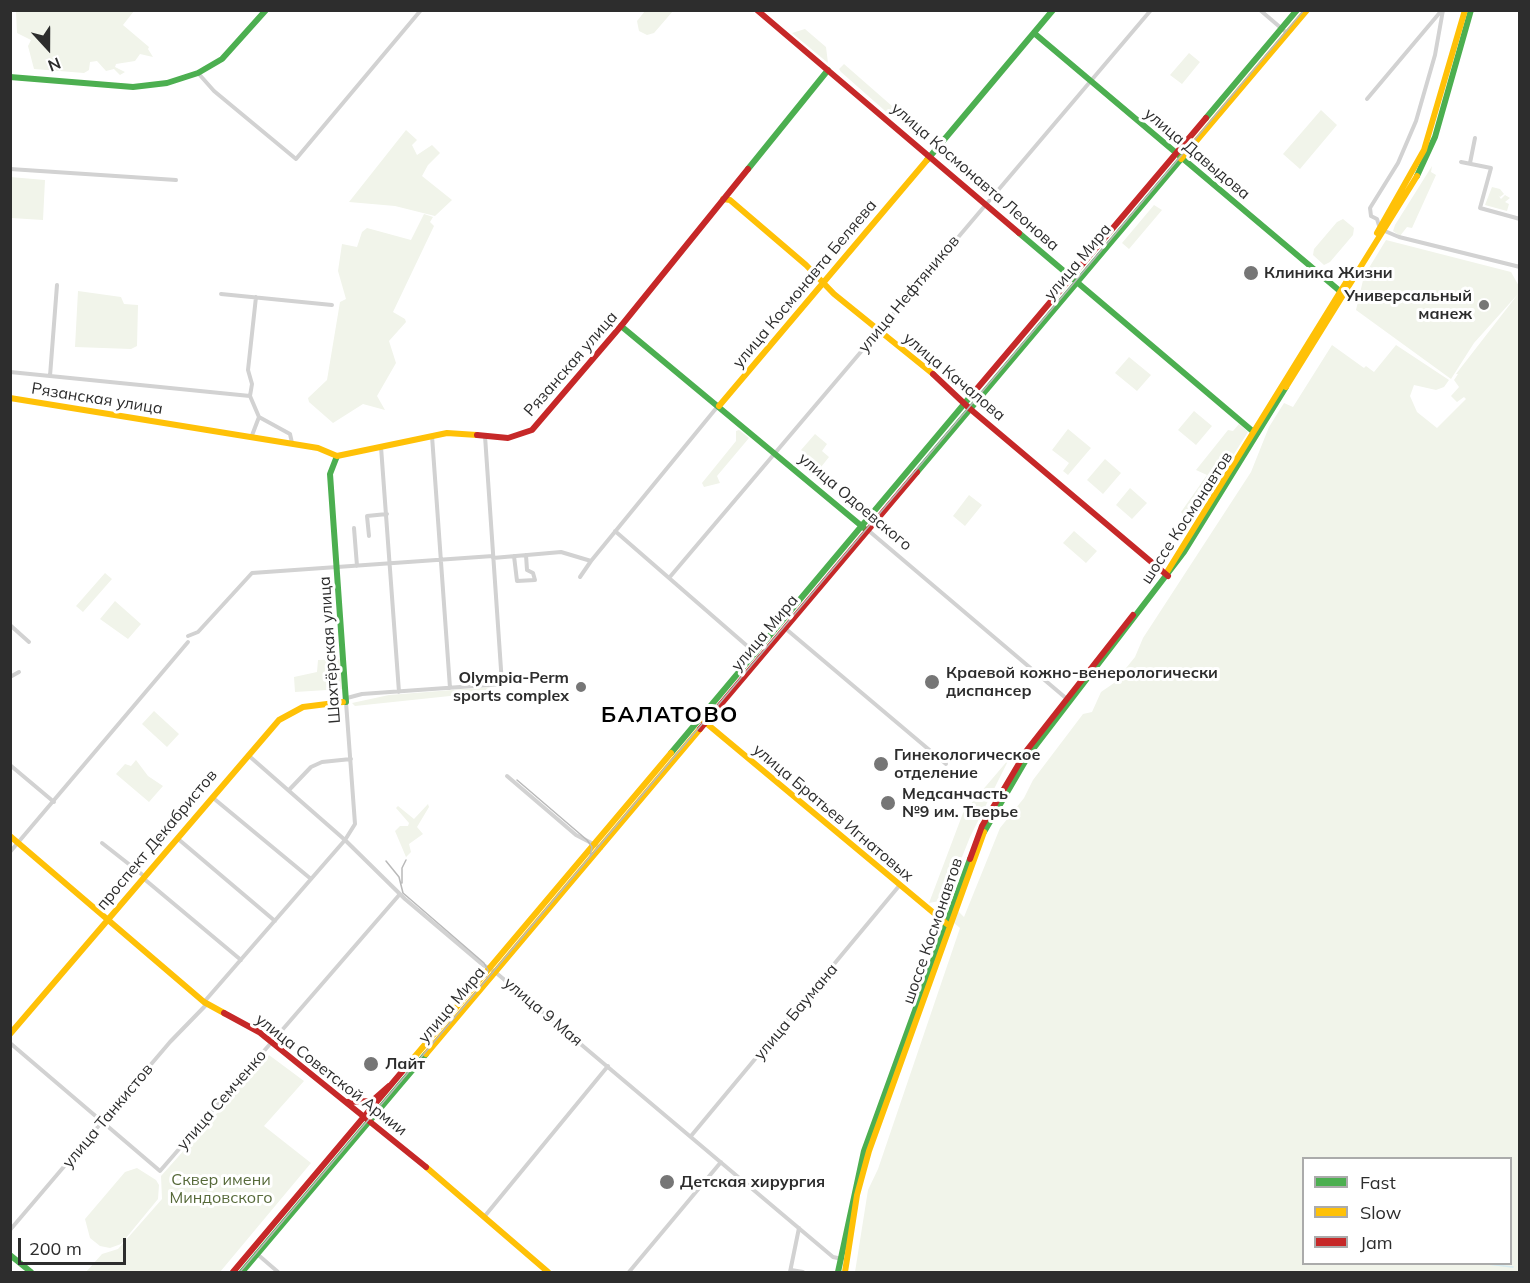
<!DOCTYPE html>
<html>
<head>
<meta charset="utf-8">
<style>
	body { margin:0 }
	#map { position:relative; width:1530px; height:1283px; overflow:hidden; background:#fff; font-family:Mulish,sans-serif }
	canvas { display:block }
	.frame { position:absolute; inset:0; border:12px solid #2d2d2d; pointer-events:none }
	.legend { position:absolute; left:1302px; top:1157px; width:210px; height:108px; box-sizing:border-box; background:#fff; border:2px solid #ababab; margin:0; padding:8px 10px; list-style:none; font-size:18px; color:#2d2d2d }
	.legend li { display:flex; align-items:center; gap:12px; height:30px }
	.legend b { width:30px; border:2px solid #ababab }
	.north { position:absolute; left:18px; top:18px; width:60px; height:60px; -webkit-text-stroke:4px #fff; paint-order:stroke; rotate:159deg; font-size:16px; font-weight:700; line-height:24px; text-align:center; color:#2d2d2d }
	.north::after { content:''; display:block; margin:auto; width:21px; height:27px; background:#2d2d2d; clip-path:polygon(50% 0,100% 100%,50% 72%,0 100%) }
	.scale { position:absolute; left:18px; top:1238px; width:108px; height:27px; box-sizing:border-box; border:3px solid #2d2d2d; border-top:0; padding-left:8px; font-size:18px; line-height:21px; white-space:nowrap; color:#2d2d2d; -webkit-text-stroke:4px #fff; paint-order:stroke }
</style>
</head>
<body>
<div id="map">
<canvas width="1530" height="1283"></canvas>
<div class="frame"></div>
<ul class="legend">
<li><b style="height:8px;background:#4caf50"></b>Fast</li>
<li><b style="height:8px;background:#ffc107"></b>Slow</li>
<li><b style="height:8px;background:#c62828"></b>Jam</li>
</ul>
<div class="north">N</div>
<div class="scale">200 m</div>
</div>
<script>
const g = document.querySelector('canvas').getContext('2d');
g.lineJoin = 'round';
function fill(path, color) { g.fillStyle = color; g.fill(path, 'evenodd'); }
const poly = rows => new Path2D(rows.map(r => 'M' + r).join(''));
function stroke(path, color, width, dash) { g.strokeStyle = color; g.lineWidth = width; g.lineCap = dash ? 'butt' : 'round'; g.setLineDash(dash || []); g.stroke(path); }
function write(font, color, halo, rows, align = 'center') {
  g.font = font + ' Mulish,sans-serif'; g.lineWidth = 6; g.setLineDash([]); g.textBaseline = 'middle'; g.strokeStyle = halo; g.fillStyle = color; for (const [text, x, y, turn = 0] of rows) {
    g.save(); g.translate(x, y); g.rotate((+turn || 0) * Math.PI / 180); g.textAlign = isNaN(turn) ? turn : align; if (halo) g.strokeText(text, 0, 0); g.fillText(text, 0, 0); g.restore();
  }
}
fill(poly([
	[16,11,134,11,123,25,149,47,148,49,153,57,140,54,135,61,116,64,115,67,125,72,120,75,114,69,106,71,97,61,90,62,89,70,84,73,34,69,28,46,31,40,17,33],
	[645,11,645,10,673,11,654,33,647,35,639,31,637,21],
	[805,29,826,47,828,63,792,33],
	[1189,53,1200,62,1182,84,1170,75],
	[844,64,900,113,896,117,892,117,841,72,839,69],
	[1321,110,1337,125,1300,169,1283,154],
	[406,130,417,140,412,145,417,155,432,145,440,153,428,165,422,176,452,200,435,216,395,206,349,202],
	[1432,166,1431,172,1436,175,1412,228,1407,227,1400,236,1393,231,1395,225],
	[10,177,45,180,43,220,11,218],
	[1492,187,1500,189,1504,194,1500,197,1498,195,1501,199,1505,195,1510,198,1505,202,1509,204,1507,211,1485,205],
	[1154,205,1162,210,1129,249,1122,243],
	[424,214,433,217,430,222,434,226,393,312,405,319,406,322,389,341,396,363,377,396,385,410,363,404,333,423,309,402,308,398,327,380,340,302,346,299,338,271,342,244,357,247,362,232,367,228,411,240],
	[1343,219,1354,228,1353,235,1330,262,1324,265,1313,255,1314,249,1337,222],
	[1386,240,1511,272,1520,288,1519,1272,855,1272,868,1190,878,1169,960,928,954,923,958,911,964,917,1000,828,1024,798,1033,780,1083,714,1092,712,1101,692,1114,683,1135,657,1143,638,1251,472,1269,427,1284,403,1293,407,1332,345,1364,368,1366,366,1374,372,1396,345,1449,380,1444,387,1436,390,1414,385,1410,396,1417,412,1437,428,1466,399,1464,397,1457,402,1451,396,1459,387,1454,380,1458,374,1456,374,1518,294,1474,343,1451,379,1356,310,1364,276],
	[1304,1158,1510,1158,1510,1264,1304,1264],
	[78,291,121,297,124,304,138,305,137,346,131,349,75,347],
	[1129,357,1151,375,1137,391,1115,373],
	[1194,411,1212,426,1196,445,1178,430],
	[1239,424,1248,432,1190,523,1181,512,1207,475,1196,470,1228,430,1233,431],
	[1068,429,1091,448,1068,475,1063,471,1069,463,1052,450],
	[739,430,749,438,717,476,720,483,704,487,702,483,736,441,736,431],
	[815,434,827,444,822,451,829,457,821,467,801,450],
	[1105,459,1121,473,1103,494,1087,480],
	[1130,488,1147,503,1132,519,1116,505],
	[969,495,982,505,965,526,953,516],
	[1074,531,1097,551,1086,563,1063,543],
	[105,573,112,579,83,612,76,606],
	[115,601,141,624,128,639,100,619],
	[342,659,343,689,295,692,294,677,317,672,318,660],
	[490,687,488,692,355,706,352,703,389,695],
	[154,711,179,734,167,747,142,724],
	[1009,759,970,837,945,900,929,903,963,813],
	[136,760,148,776,163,786,149,802,116,774,125,764,131,766],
	[428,804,429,807,417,827,423,834,409,844,411,852,406,857,395,831,400,826,408,826,409,823,396,808,398,806,414,819],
	[269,1055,304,1081,264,1126,311,1163,220,1272,86,1272,102,1254,118,1249,162,1199,161,1176],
	[137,1168,156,1180,159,1185,158,1199,121,1244,110,1248,100,1246,90,1238,85,1219,125,1172]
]), '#f1f4ea');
stroke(poly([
	[1487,1264,1513,1267]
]), '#d6ebf1', 1.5);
stroke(poly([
	[1260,10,1288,34],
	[1443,10,1435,55,1416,121,1398,163,1370,208,1371,216,1377,219,1380,229,1399,237,1520,267],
	[198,73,214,91,296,159,421,10],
	[1367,99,1442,10],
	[1461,162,1491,168,1480,208,1520,219],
	[1470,163,1475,138],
	[10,169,176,180],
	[221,294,332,305],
	[10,372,250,396],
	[50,376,57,285],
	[259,417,290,434,292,443],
	[432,436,450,688],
	[251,438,259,417,250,396,252,384,248,370,256,297],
	[381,447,399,692],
	[354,528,357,566],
	[615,531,761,658],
	[869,531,1067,699],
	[369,536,367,516,387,514],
	[514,556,517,581,535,580,533,573,527,570,526,555],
	[493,558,561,552,591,561],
	[580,577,591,561,718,406],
	[669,578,1151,10],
	[10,625,29,642],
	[786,629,946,764],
	[188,636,198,632,252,573,493,556],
	[10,677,19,672],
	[347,698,362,694,502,684,485,436],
	[248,755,345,840,405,899,483,965,494,971,833,1257,842,1259],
	[10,765,54,802],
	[507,776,576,835,601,848],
	[289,790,311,767,322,762,351,759],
	[212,797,311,879],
	[177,838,275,921],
	[102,843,144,876],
	[10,852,188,642],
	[143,878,241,960],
	[204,1002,345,840,355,824,346,702],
	[10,1043,160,1171,400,894],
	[691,1136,899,886],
	[484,1217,608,1066],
	[10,1230,170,1042,207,1004],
	[256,1253,278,1272],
	[791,1270,803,1272],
	[629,1272,721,1162],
	[790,1272,799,1228]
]), '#d2d2d2', 4);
stroke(poly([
	[1034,33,1341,292],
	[10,77,133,87,167,83,198,73,222,59,266,10],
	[1206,118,1297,10],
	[927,160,1053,10],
	[748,169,828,70],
	[1417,176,1435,137,1471,10],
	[1019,233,1256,434],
	[621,326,864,528],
	[337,456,330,474,346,702,343,702],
	[917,472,1181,159],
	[671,753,975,391],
	[984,832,1030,753,1184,552,1286,387],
	[10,1255,31,1272],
	[242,1272,426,1054],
	[838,1272,864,1151,970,859]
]), '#4caf50', 6);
stroke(poly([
	[1181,159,1307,10],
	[723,199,730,200,806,265,834,294,933,374],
	[1377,233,1424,150,1465,10],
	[1286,387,1417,176],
	[10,398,318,448,337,456,447,433,477,435],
	[719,406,927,160],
	[1167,572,1353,271],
	[700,718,947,924],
	[10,836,204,1002,224,1013],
	[10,1034,279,720,303,707,343,702],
	[426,1054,700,729],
	[406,1067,671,753],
	[426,1167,548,1272],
	[845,1272,857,1195,869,1151,984,832]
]), '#ffc107', 6);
stroke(poly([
	[757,10,1019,233],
	[933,374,969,408,1168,576],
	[975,391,1206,118],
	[477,435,508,438,532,430,621,326,748,169],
	[700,729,917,472],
	[970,859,982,826,1027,750,1133,615],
	[224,1013,259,1032,426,1167],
	[346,1102,372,1101,389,1086],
	[233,1272,406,1067]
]), '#c62828', 6);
stroke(poly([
	[517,780,587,840,592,847,590,857],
	[386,861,399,877,403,893,484,963,488,970,486,977],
	[402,883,402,868,406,860],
	[240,1272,1304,10]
]), '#b9b9b9', 1.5);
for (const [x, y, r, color] of [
	[1251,273,8,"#767676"],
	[1484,305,6,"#767676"],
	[932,682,8,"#767676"],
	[581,687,6,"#767676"],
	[881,764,8,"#767676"],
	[888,803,8,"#767676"],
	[371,1064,8,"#767676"],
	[667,1182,8,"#767676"]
]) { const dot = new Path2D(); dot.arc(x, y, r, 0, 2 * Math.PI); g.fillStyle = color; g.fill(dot); stroke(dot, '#fff', 2); }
write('16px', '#2d2d2d', '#fff', [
	["улица Давыдова",1197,154,40],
	["улица Космонавта Леонова",975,177,41],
	["улица Мира",1078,262,-50],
	["улица Космонавта Беляева",805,284,-50],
	["улица Нефтяников",909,294,-50],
	["Рязанская улица",571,364,-49],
	["улица Качалова",954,377,40],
	["Рязанская улица",97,399,9],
	["улица Одоевского",855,502,40],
	["шоссе Космонавтов",1187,518,-57],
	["улица Мира",765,633,-50],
	["Шахтёрская улица",330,650,-94],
	["улица Братьев Игнатовых",833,813,40],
	["проспект Декабристов",157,840,-50],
	["шоссе Космонавтов",933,931,-71],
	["улица Мира",452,1005,-50],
	["улица 9 Мая",543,1012,40],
	["улица Баумана",796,1012,-50],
	["улица Советской Армии",331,1075,38],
	["улица Семченко",222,1100,-49],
	["улица Танкистов",108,1116,-50]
]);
write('bold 16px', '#2d2d2d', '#fff', [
	["Клиника Жизни",1264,273],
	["Универсальный",1472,296,"right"],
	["манеж",1472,314,"right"],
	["Краевой кожно-венерологически",946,673],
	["диспансер",946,691],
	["Olympia-Perm",569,678,"right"],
	["sports complex",569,696,"right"],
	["Гинекологическое",894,755],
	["отделение",894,773],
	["Медсанчасть",902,794],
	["№9 им. Тверье",902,812],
	["Лайт",385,1064],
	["Детская хирургия",680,1182]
], 'left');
write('16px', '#566939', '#fff', [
	["Сквер имени",221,1180],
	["Миндовского",221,1198]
]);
g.letterSpacing = '1.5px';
write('bold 22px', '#000', '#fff', [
	["БАЛАТОВО",670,715]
]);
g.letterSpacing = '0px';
</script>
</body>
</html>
